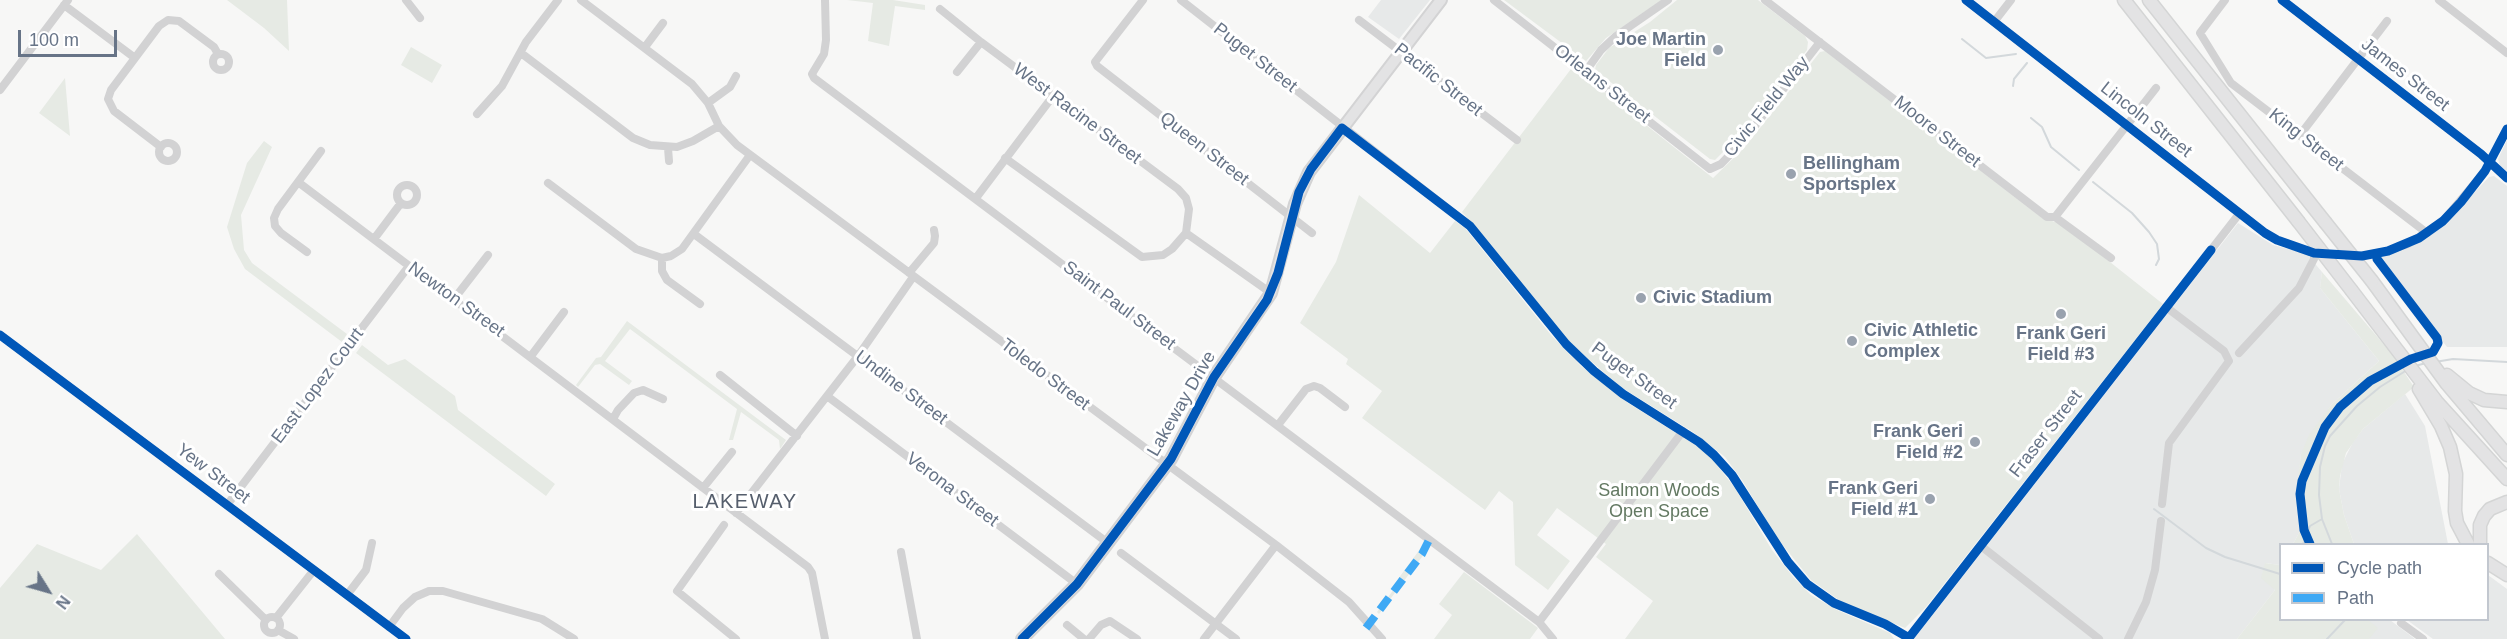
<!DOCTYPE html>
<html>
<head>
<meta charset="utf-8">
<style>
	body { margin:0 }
	#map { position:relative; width:2507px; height:639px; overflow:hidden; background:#f7f7f6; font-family:Arial,sans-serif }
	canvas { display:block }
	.legend { position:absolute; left:2279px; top:543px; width:210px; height:78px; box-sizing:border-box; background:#fff; border:2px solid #c2c7cf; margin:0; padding:8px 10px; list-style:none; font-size:18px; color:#677487 }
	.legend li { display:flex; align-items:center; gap:12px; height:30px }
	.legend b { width:30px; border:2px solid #c2c7cf }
	.north { position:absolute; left:18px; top:561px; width:60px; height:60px; -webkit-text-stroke:4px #fff; paint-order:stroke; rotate:127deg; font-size:16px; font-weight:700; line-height:24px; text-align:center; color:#677487 }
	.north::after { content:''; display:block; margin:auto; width:21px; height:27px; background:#677487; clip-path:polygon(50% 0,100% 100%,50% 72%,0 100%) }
	.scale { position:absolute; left:18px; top:30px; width:99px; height:27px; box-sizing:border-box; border:3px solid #677487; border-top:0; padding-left:8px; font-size:18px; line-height:21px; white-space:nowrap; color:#677487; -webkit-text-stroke:4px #fff; paint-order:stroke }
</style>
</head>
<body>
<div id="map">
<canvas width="2507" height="639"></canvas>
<ul class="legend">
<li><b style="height:8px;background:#0057b8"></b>Cycle path</li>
<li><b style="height:8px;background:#3fa9f5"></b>Path</li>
</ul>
<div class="north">N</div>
<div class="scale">100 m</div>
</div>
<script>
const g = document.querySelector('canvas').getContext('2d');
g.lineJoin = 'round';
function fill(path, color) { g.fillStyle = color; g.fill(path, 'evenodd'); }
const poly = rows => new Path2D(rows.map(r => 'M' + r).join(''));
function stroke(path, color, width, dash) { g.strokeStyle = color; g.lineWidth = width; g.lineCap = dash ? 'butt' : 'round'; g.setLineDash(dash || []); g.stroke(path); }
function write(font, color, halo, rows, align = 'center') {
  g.font = font + ' Arial,sans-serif'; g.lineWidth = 6; g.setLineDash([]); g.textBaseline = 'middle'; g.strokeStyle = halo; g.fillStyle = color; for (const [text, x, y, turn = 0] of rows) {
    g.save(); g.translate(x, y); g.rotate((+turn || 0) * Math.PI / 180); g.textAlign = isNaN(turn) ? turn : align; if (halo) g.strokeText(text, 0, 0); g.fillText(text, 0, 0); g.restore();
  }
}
fill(poly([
	[1381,0,1430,0,1399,39,1368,17],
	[2507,140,2507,171,2500,166,2498,159],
	[2494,176,2507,186,2507,347,2447,347,2379,257,2401,251,2423,240,2441,228,2489,177],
	[2238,223,2273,245,2307,254,2322,272,2320,288,2379,361,2331,405,2301,454,2297,493,2300,531,2293,544,2280,544,2280,565,2265,563,2275,590,2237,639,1914,639],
	[2405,394,2425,426,2448,544,2354,544,2344,515,2339,489,2342,464,2353,442,2363,429],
	[2488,575,2507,589,2507,639,2433,639,2407,620,2488,620],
	[2353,620,2390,620,2415,639,2338,639]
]), '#e7e9e9');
fill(poly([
	[227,0,287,0,289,51,264,28],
	[847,0,893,0,925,5,925,10,895,6,889,46,868,41,873,3],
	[1504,0,1662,0,1606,38,1586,61],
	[1677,0,1758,0,1805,36,1808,42,1807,50,1742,133,1715,160,1710,159,1595,70,1596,65,1609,48,1650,22],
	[411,47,442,65,432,83,401,65],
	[1825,51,2042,218,2062,224,2163,304,1926,607,1905,628,1843,603,1811,580,1777,538,1742,480,1725,457,1693,432,1621,387,1586,357,1563,335,1488,241,1462,212,1571,69,1588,79,1713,178,1745,147,1820,52],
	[65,78,70,136,39,113],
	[264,141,272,147,241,215,244,250,252,263,347,334,342,342,245,269,234,249,227,227,247,163],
	[1359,195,1430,253,1455,221,1465,228,1551,335,1581,366,1628,403,1697,446,1713,460,1735,488,1772,550,1794,578,1811,595,1837,610,1890,633,1894,639,1625,639,1653,601,1596,557,1606,544,1557,508,1537,535,1570,561,1548,590,1515,565,1513,502,1499,491,1485,510,1362,418,1382,391,1346,364,1348,359,1300,323,1336,262],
	[2322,272,2392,354,2414,387,2363,429,2346,453,2340,476,2339,489,2344,515,2354,544,2293,544,2300,531,2298,478,2301,454,2309,435,2331,405,2379,361,2320,288],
	[627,321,786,440,780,449,779,440,741,412,733,440,729,440,737,409,630,329,605,361,632,381,629,385,600,364,595,365,578,387,576,385,596,358,601,357],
	[362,345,388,365,405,359,455,396,458,410,555,484,546,496,356,353],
	[137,534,225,639,0,639,0,588,37,544,101,570],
	[1426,541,1431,545,1379,614,1377,612,1400,581,1398,579],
	[2265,563,2280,565,2280,620,2368,620,2378,628,2369,639,2237,639,2275,590,2261,578],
	[1464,572,1538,628,1530,639,1434,639,1452,615,1439,604]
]), '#e6eae4');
stroke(poly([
	[1962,39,1986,58,2016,54],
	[2013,86,2014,79,2027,63],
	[2031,118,2042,127,2051,147,2079,170],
	[2093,182,2132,213,2149,232,2157,244,2159,259,2156,265],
	[2435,362,2453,359,2507,362],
	[2415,366,2426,363],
	[2154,509,2206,548,2225,557,2280,574],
	[2303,544,2310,526,2322,519],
	[2332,544,2322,519,2319,495,2320,467,2325,446,2330,436,2357,406,2380,387,2407,370],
	[2327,639,2345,620]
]), '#d3d8db', 2);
const major = poly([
	[1022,639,1077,584,1171,459,1214,377,1271,293,1295,204,1309,172,1441,0]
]);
const highway = poly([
	[2124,0,2298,221],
	[2149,0,2325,222],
	[2372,281,2447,384,2507,455],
	[2352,291,2437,402,2507,479],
	[2447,375,2469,393,2484,400,2507,402],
	[2419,389,2441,426,2450,447,2456,474,2455,511,2457,523,2468,544],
	[2480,544,2480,525,2484,516,2490,509,2507,502],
	[2488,563,2507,575]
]);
stroke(major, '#d3d3d4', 14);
stroke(highway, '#d4d5d5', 15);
stroke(poly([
	[406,0,420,18],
	[581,0,692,84,708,103,719,126,737,145,1276,545,1349,602,1382,639],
	[825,0,826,40,824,54,812,74,814,78,1539,622,1553,639],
	[1143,0,1095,62,1097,66,1312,233],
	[1181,0,1470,226,1566,344,1579,358,1623,394,1699,442,1720,461,1732,475,1788,562,1807,584,1834,603,1885,624,1909,638],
	[1494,0,1710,169,1721,164,1743,141,1820,42],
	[1765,0,2047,217,2055,217,2111,258],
	[1966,0,2265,233,2277,240,2314,253,2314,259,2299,288,2239,353],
	[2225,0,2200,33,2231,83,2427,233],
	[2282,0,2481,154,2507,178],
	[2439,0,2507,53],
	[64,5,135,58],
	[940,9,981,42,1178,189,1186,198,1189,209,1186,233,1172,249,1163,255,1142,257,1005,158],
	[1359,20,1517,140],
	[1994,22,2011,0],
	[645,47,663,23],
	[521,53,633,138,650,145,677,147,693,141,719,126],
	'213 62a8 8 0 1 1 16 0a8 8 0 1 1-16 0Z',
	[1586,71,1601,50,1616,36,1668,0],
	[957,72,981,42],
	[0,90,68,0],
	[708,103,730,87,736,76],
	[477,114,502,86,526,42,558,0],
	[2300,135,2387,21],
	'159 152a9 9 0 1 1 18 0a9 9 0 1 1-18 0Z',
	[161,147,114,111,108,99,111,90,159,26,168,20,179,21,214,47,218,54],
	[668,148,669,161],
	[298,182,808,567,812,573,825,639],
	[548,183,636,249,662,258],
	'397 195a10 10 0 1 1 20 0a10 10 0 1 1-20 0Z',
	[976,198,1053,96],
	[2055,217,2156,88],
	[1186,233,1271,293],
	[694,234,1108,543],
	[374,239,401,203],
	[307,252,281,233,275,226,274,218,278,209,321,151],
	[2330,254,2342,255],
	[2362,256,2388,251,2408,244,2443,221,2485,171,2507,129],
	[909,273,934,243,935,236,934,230],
	[454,299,488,255],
	[700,304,667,280,662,271,662,258,671,256,682,249,750,155],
	[0,335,406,639],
	[531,356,564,312],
	[720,375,797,436],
	[827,396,1077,584],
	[613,419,618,410,634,393,643,390,663,399],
	[1278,425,1306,389,1314,386,1320,388,1345,407],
	[703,488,732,452],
	[2162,504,2169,443,2229,361,2224,351,2166,307],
	[227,505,409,266],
	[736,513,858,356,913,277],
	[724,525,677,591,736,639],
	[1981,546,2099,639],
	[901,552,917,639],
	[1121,553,1236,639],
	[219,574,266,620],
	[347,595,366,570,372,543],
	'264 625a8 8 0 1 1 16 0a8 8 0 1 1-16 0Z',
	[276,618,314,570],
	[1539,622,1683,431],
	[2401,623,2423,639],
	[1067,625,1084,639],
	[389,627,403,608,415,597,429,591,443,591,542,619,574,639],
	[278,630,294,639],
	[1089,639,1101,625,1110,621,1137,639],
	[1204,639,1276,545],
	[1908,639,2239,214],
	[2128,639,2146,602,2155,570,2161,521]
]), '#d2d2d3', 8);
stroke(major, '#e3e3e4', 10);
stroke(highway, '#e3e3e4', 12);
const highwayBridge = poly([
	[2298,221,2352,291],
	[2325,222,2372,281]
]);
stroke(highwayBridge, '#d4d5d5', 15, []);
stroke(highwayBridge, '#e3e3e4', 12);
stroke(poly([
	[1366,628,1422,554,1429,540]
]), '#3fa9f5', 8, [15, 8]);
stroke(poly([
	[1966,0,2265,233,2277,240,2314,253,2362,256,2388,251,2419,238,2443,221,2461,202,2485,171,2507,129],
	[2282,0,2481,154,2507,178],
	[0,335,406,639],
	[2310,544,2304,530,2300,494,2302,481,2325,427,2340,407,2370,381,2411,359,2433,352,2438,343,2437,338,2377,259],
	[1022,639,1077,584,1171,459,1214,377,1267,300,1278,273,1299,192,1311,169,1342,128,1470,226,1566,344,1594,371,1623,394,1699,442,1714,455,1732,475,1788,562,1807,584,1834,603,1885,624,1909,638],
	[1908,639,2211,250]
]), '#0057b8', 9);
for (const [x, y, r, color] of [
	[1718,50,6,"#99a2ae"],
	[1791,174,6,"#99a2ae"],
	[1641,298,6,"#99a2ae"],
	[2061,314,6,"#99a2ae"],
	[1852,341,6,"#99a2ae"],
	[1975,442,6,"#99a2ae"],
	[1930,499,6,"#99a2ae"]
]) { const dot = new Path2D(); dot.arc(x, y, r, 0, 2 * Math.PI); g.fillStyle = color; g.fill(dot); stroke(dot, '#fff', 2); }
write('bold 18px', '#677487', '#fff', [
	["Joe Martin",1706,40],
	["Field",1706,61],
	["Bellingham",1803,164,"left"],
	["Sportsplex",1803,185,"left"],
	["Civic Stadium",1653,298,"left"],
	["Civic Athletic",1864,331,"left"],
	["Complex",1864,352,"left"],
	["Frank Geri",2061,334,"center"],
	["Field #3",2061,355,"center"],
	["Frank Geri",1963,432],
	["Field #2",1963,453],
	["Frank Geri",1918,489],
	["Field #1",1918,510]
], 'right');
write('18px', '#677487', '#fff', [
	["Puget Street",1255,58,38],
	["James Street",2405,75,38],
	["Pacific Street",1438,80,38],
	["Orleans Street",1602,84,38],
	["Civic Field Way",1767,107,-51],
	["West Racine Street",1077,114,37],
	["Lincoln Street",2146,120,38],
	["Moore Street",1937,132,38],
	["King Street",2306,140,38],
	["Queen Street",1204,149,38],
	["Newton Street",456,300,36],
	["Saint Paul Street",1119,306,37],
	["Toledo Street",1045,375,37],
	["Puget Street",1634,376,36],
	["East Lopez Court",318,386,-53],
	["Undine Street",901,388,37],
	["Lakeway Drive",1182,404,-60],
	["Fraser Street",2046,434,-52],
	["Yew Street",213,474,37],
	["Verona Street",952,490,37]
]);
write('18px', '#637962', '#fff', [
	["Salmon Woods",1659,491],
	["Open Space",1659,512]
]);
g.letterSpacing = '1.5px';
write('20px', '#555e6c', '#fff', [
	["LAKEWAY",745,502]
]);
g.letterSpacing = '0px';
</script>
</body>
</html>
